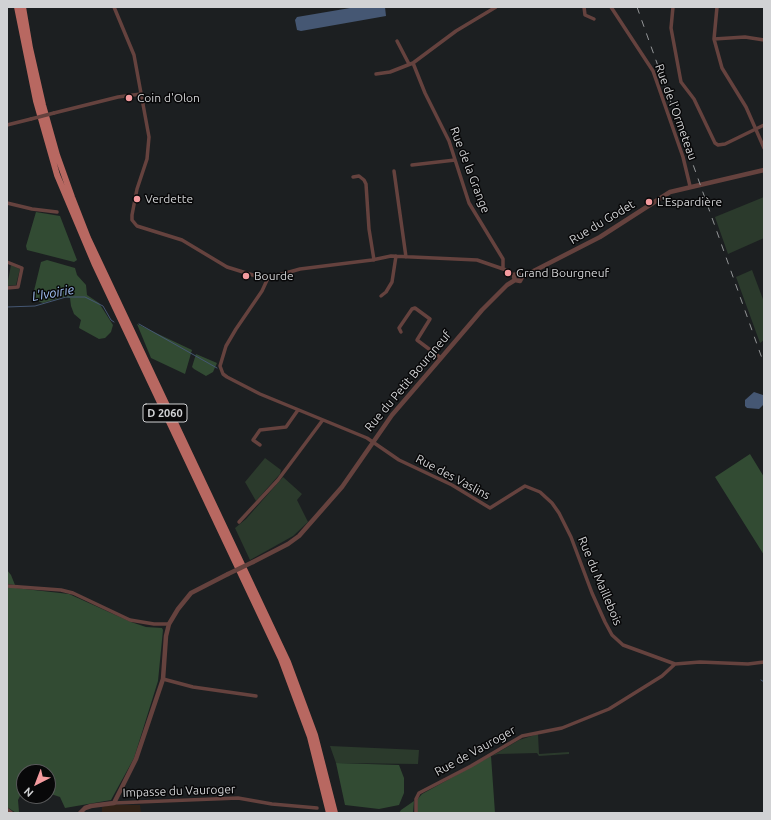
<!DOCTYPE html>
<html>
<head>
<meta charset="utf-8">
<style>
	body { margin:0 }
	#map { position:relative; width:771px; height:820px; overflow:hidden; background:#1c1f21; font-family:Ubuntu,sans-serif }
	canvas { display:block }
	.frame { position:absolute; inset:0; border:8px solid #d1d2d4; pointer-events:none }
	.north { position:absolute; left:16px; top:764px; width:40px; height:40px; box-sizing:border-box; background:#080809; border:1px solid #58595a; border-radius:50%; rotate:222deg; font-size:11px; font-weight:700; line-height:16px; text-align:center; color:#d1d2d4 }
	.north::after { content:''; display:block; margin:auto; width:14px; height:18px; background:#f49b9f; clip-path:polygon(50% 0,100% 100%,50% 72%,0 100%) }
</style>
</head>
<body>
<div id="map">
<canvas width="771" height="820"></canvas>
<div class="frame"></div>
<div class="north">N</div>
</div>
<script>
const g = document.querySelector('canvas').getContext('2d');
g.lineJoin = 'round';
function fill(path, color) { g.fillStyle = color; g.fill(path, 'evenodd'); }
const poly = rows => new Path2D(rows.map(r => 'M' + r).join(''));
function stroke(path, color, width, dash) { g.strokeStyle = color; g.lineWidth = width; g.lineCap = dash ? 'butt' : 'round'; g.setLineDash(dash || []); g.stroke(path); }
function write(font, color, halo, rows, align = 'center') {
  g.font = font + ' Ubuntu,sans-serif'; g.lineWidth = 3; g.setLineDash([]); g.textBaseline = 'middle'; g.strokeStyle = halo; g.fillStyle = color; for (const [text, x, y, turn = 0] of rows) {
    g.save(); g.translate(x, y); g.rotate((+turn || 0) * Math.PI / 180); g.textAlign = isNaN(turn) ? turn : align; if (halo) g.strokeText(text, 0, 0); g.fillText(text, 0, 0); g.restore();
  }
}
fill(poly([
	[111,805,140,805,141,813,102,813,102,807]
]), '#312217');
fill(poly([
	[764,197,764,238,728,254,715,217],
	[11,265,20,269,16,285,7,286],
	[752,270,764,302,764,340,760,343,736,277],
	[265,458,281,470,280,474,256,501,245,482],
	[283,477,302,494,297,500,308,522,293,536,250,560,235,528,246,519],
	[538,734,539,754,569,752,569,754,539,756,537,753,498,754,492,756,519,740],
	[330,746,419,750,418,764,336,763]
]), '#2b3a2c');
fill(poly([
	[36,212,60,216,77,260,74,262,27,250,26,246],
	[47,260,75,268,77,275,86,285,87,295,99,303,113,325,111,332,105,338,99,339,79,328,81,320,74,314,71,306,70,298,62,297,43,303,32,299,41,262],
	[137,324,192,350,185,374,151,358],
	[196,354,217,363,213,372,206,376,194,369,192,367],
	[750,454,764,477,764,555,715,477],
	[7,570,11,575,15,585,7,584],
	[7,587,69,594,131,622,146,627,162,628,163,630,158,681,134,758,111,800,65,808,60,797,48,793,48,772,24,772,24,788,18,800,19,812,16,813,7,807],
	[491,756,495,813,416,813,415,802,422,794],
	[336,763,399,765,404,778,404,793,399,805,379,809,345,805],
	[414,801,413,813,399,813,401,810]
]), '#324b33');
fill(poly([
	[356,7,385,7,386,16,301,31,297,30,295,20,297,17],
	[754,392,763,395,764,404,759,409,747,408,745,406,745,400]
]), '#455773');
stroke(poly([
	[7,307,35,306,66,297,85,297,103,306,111,320,114,322],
	[139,324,217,368],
	[761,680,764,682]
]), '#455773', 1);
stroke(poly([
	[114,7,134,55,149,137,147,159,137,189,132,215,132,220,137,226,182,240,227,267,256,276,268,278,300,269,372,260,391,256,477,260,509,271,515,276],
	[584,7,585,15,594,19],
	[611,7,653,71,683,157,690,186],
	[673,7,671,28,681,82,694,99,715,143,718,145,725,144,764,125],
	[717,7,714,39,722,68,746,107,764,148],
	[714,39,745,37,764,40],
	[397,41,409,64],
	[413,63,425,93,449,141,469,203,503,259,503,268],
	[376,74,390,72,413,63,456,31,496,7],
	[54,113,118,97,141,94],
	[7,125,31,119],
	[412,165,455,160],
	[394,171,406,257],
	[353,177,359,176,364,180,366,184,369,229,374,260],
	[7,203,32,209,57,212],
	[7,262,22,268,18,287,7,288],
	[268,278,262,291,236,329,226,346,220,366,223,374,227,377,260,394,367,438,399,460,452,485,490,508,525,486,540,492,552,503,559,513,571,537,592,593,605,622,612,635,623,645,675,664,700,662,748,664,764,662],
	[381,296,386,292,392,282,396,256],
	[401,332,399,328,412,309,415,308,430,319,417,340,441,358],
	[260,445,253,440,260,430,286,427,298,410],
	[239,522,278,480,322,421],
	[7,586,61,590,73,593,130,620,154,624,169,624],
	[163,679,193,687,256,696],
	[114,803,238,798,272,804,317,808],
	[416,813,416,799,419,793,471,766,522,736,562,728,609,709,662,676,675,664]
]), '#65423e', 3.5);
stroke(poly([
	[522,277,600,237,670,192,764,170],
	[515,280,514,277,516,274,520,275,522,277],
	[253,562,288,544,299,536,342,487,392,415,441,358,482,310,507,285,515,280,520,281,522,277],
	[7,810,11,813],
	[80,813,85,808,91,806,114,803,136,759,163,679,166,636,169,624,178,609,191,593,228,574]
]), '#65423e', 4.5);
stroke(poly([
	[17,7,36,101,57,175,95,265,281,659,310,737,329,813],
	[23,7,30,48,43,105,57,155,72,197,88,238,288,662,315,735,335,813]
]), '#b86861', 6);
stroke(poly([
	[637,7,764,364]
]), '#949698', 1, [7, 7]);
stroke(poly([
	[31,119,54,113]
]), '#65423e', 3.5);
stroke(poly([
	[228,574,253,562]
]), '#65423e', 4.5);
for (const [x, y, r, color] of [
	[129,98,4,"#f49b9f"],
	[137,199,4,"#f49b9f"],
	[649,202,4,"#f49b9f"],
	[508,273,4,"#f49b9f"],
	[246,276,4,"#f49b9f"]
]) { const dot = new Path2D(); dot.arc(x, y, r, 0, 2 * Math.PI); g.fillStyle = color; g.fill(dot); stroke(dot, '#080809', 1.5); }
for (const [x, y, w] of [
	[165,413,44]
]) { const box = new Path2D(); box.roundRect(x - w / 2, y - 9, w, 18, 3); g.fillStyle = '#080809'; g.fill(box); stroke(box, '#d1d2d4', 1); }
write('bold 11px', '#d1d2d4', null, [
	["D 2060",165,413]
]);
write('12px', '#d1d2d4', '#080809', [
	["Coin d'Olon",137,98],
	["Verdette",145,199],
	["L'Espardière",657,202],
	["Grand Bourgneuf",516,273],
	["Bourde",254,276]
], 'left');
write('12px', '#d1d2d4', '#080809', [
	["Rue de l'Ormeteau",676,112,70],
	["Rue de la Grange",470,170,69],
	["Rue du Godet",602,222,-31],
	["Rue du Petit Bourgneuf",408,381,-50],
	["Rue des Vaslins",453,477,28],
	["Rue du Maillebois",600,581,67],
	["Rue de Vauroger",475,751,-29],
	["Impasse du Vauroger",179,791,-2]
]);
write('italic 13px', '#a2c2f5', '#080809', [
	["L'Ivoirie",53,293,-10]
]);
</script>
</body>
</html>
